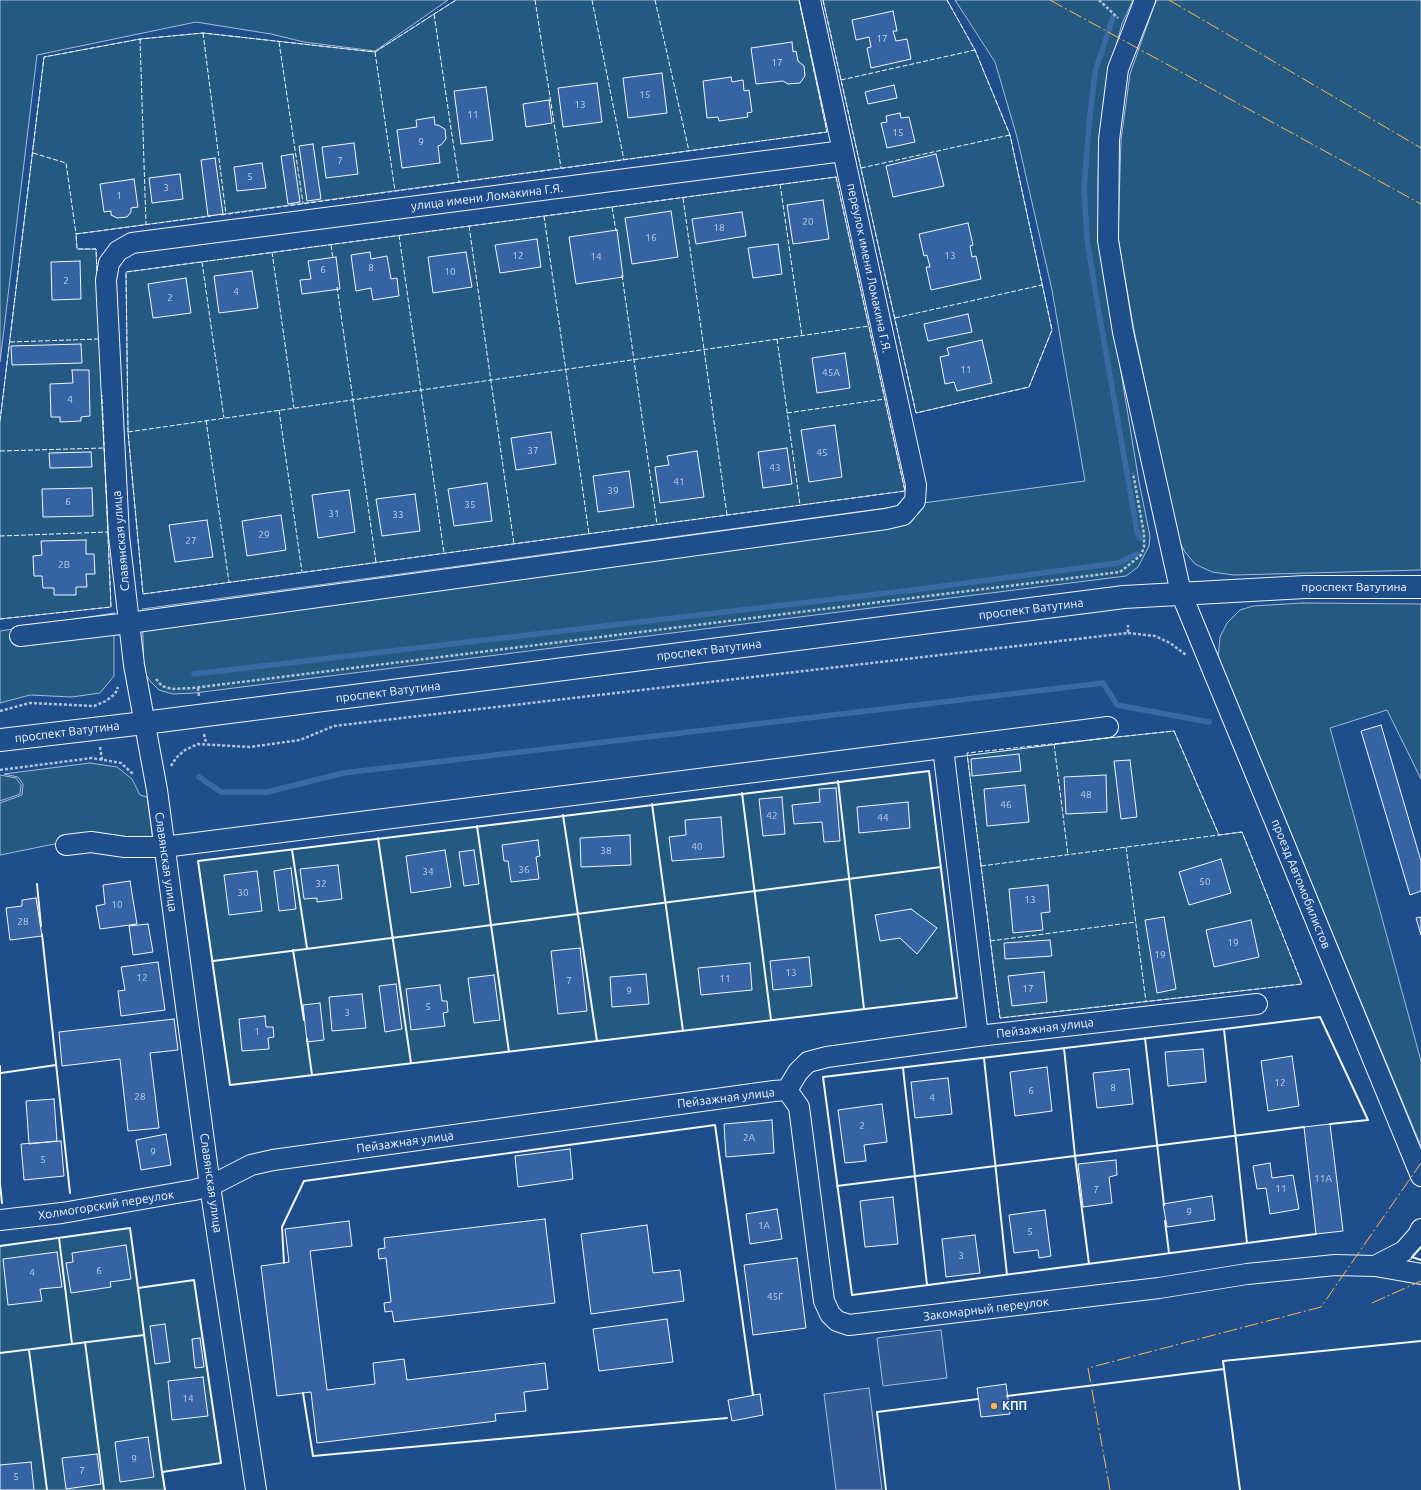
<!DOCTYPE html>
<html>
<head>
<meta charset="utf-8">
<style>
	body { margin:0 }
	canvas { display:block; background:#1f4e8c }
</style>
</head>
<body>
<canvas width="1421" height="1490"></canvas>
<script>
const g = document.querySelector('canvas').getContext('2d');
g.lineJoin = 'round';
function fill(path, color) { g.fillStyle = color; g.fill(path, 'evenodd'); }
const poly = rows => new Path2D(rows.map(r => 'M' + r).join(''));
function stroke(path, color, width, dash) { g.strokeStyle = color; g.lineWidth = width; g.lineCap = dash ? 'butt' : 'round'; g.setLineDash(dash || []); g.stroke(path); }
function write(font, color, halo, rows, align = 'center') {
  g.font = font + ' Ubuntu,sans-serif'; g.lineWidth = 3; g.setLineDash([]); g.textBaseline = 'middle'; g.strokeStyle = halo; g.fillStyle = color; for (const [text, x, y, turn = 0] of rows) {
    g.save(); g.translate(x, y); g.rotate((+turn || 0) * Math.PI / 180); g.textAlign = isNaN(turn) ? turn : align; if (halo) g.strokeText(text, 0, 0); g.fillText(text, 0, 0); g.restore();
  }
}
const green = poly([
	[0,0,448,0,375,51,304,42,271,34,196,22,37,55,0,362,0,0],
	[456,0,799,0,827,132,76,234,77,249,96,249,111,607,0,619,0,421,44,57,140,39,203,33,375,52,456,0],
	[823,0,947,0,975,50,1010,135,1052,330,1029,387,916,413,823,0],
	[955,0,1133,0,1122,24,1110,68,1099,137,1098,187,1099,238,1139,482,1150,536,1149,546,1138,567,1126,576,194,693,173,694,159,690,151,682,144,672,142,609,1085,481,1052,290,1017,137,995,62,955,0],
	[1157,0,1421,0,1421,570,1234,575,1212,572,1195,564,1185,552,1178,539,1134,330,1118,238,1121,140,1130,74,1154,6,1157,0],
	[836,177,905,491,143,594,128,432,126,272,836,177],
	[1303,603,1421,604,1421,779,1387,710,1330,728,1421,1061,1421,1146,1218,659,1220,637,1227,623,1240,610,1253,606,1303,603],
	[114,613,114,676,100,693,72,697,30,695,0,703,0,631,114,613],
	[1174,731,1219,835,1242,832,1302,984,1000,1018,967,753,1174,731],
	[90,763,117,767,132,779,140,795,147,797,153,841,89,837,0,855,0,803,22,795,23,784,18,777,4,774,90,763],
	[929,771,957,998,230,1085,198,861,929,771],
	[0,775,16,778,21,785,20,794,0,801,0,775],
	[130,1228,138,1288,194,1280,221,1463,163,1472,165,1490,0,1490,0,1246,130,1228]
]);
fill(green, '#245a82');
stroke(green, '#a8bbd7', 1);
const parking = poly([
	[941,1330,947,1378,883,1386,877,1338,941,1330],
	[869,1388,882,1490,836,1490,824,1394,869,1388]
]);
fill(parking, '#305b95');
stroke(parking, '#a8bbd7', 1);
stroke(poly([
	[1113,17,1095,72,1089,125,1084,188,1087,239,1097,301,1137,531,1140,538],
	[194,674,913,590,1118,563,1137,554],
	[199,777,221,792,267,792,343,773,1103,683,1117,705,1209,722]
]), '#3b69a3', 5.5);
const building = poly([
	[893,11,897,31,893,31,896,41,907,39,911,59,871,68,867,48,871,47,869,37,856,40,852,20,893,11],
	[792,42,793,52,796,51,798,61,804,66,805,76,800,83,788,84,783,81,756,84,751,48,792,42],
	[662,73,667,113,628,118,623,78,662,73],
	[731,77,732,82,743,80,744,91,749,90,752,112,747,113,748,117,719,121,718,117,707,118,703,81,731,77],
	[597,83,602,122,563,127,558,88,597,83],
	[894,85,897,98,868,104,865,92,894,85],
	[486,87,493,140,461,144,454,91,486,87],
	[549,100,552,123,526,127,523,104,549,100],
	[900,113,901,118,909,117,915,142,887,148,881,123,887,122,886,116,900,113],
	[434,117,435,125,438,125,445,129,446,139,441,145,438,146,440,163,402,168,397,130,417,127,416,120,434,117],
	[354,143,358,174,326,178,322,147,354,143],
	[313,144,321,199,307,201,299,146,313,144],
	[293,154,300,202,288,204,281,156,293,154],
	[936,154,944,186,893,197,886,166,936,154],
	[215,158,223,214,208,216,201,160,215,158],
	[262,163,266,188,237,191,234,167,262,163],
	[180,174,183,199,152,203,149,178,180,174],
	[134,179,138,207,131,208,131,212,127,217,117,218,111,215,111,211,104,212,100,184,134,179],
	[823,200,829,239,793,244,787,205,823,200],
	[671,211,678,257,632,264,625,218,671,211],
	[742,212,746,236,696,244,692,219,742,212],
	[968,223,973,245,970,246,972,257,976,256,981,279,931,290,926,267,930,267,927,255,924,256,919,234,968,223],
	[617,230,623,277,576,284,569,237,617,230],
	[537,239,541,267,500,273,495,245,537,239],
	[778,244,782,274,753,278,748,248,778,244],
	[370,252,371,259,387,256,391,279,397,278,399,296,373,300,371,288,356,291,351,255,370,252],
	[466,252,472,287,433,293,428,257,466,252],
	[336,257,340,289,302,294,300,280,311,279,308,261,336,257],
	[80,261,81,299,52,300,51,262,80,261],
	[252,271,258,308,219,313,214,276,252,271],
	[186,278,191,313,153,318,148,284,186,278],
	[968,314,972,332,928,341,924,324,968,314],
	[982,340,992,383,957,391,954,382,945,384,940,357,949,355,947,348,982,340],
	[81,344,82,363,12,365,11,346,81,344],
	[845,353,850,388,817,393,812,358,845,353],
	[72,370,89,370,90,416,81,417,81,421,60,422,60,417,51,417,50,384,73,383,72,370],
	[835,425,842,477,809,482,801,430,835,425],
	[551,432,556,464,516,470,511,438,551,432],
	[787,448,792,484,763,488,758,452,787,448],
	[697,451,704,497,660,503,655,467,669,465,667,456,697,451],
	[91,452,92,467,50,468,49,453,91,452],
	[629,471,634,507,598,512,593,476,629,471],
	[487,483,492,521,454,526,448,489,487,483],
	[92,488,93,516,43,517,42,489,92,488],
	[349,490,355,532,318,538,312,495,349,490],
	[415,494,420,531,382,536,376,499,415,494],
	[281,515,286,550,247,556,242,521,281,515],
	[207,520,213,557,175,562,169,525,207,520],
	[86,540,86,554,94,554,95,574,86,574,87,587,76,587,76,595,54,595,54,588,43,588,42,576,34,576,33,556,42,555,41,541,86,540],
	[1381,725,1421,861,1421,891,1410,895,1361,731,1381,725],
	[1019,754,1021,771,972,776,971,759,1019,754],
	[1130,760,1137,817,1121,819,1114,761,1130,760],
	[1106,775,1107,812,1066,814,1064,777,1106,775],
	[1025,785,1029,822,987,826,984,789,1025,785],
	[836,788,840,841,824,842,822,822,794,824,792,805,820,802,819,789,836,788],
	[782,797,785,834,763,836,759,799,782,797],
	[908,802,910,828,859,833,857,807,908,802],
	[721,817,724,857,672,861,669,837,686,835,685,820,721,817],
	[630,835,631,865,581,867,580,838,630,835],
	[538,840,540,856,536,857,539,879,511,882,508,861,504,861,502,845,538,840],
	[445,850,451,887,411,893,406,856,445,850],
	[474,850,479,884,464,886,459,852,474,850],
	[1221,859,1231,893,1189,905,1179,872,1221,859],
	[338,865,342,899,317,902,317,898,304,899,300,869,338,865],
	[291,868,296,909,279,911,274,871,291,868],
	[257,871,262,911,229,915,224,875,257,871],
	[130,881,137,924,100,929,96,906,105,904,103,885,130,881],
	[1048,885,1050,912,1041,913,1043,930,1013,933,1009,889,1048,885],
	[36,898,42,936,10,940,6,908,22,906,22,900,36,898],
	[911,909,937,928,917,954,900,938,880,941,875,915,911,909],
	[1164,917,1176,989,1157,993,1145,920,1164,917],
	[1421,917,1421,935,1416,918,1421,917],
	[1251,920,1259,957,1214,967,1206,930,1251,920],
	[148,924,153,952,133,955,129,926,148,924],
	[1050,940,1052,956,1005,959,1004,943,1050,940],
	[580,948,587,1011,558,1014,551,951,580,948],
	[809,957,812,986,773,990,770,961,809,957],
	[158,962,165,1010,121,1016,118,991,125,990,121,967,158,962],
	[750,963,752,990,701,995,698,968,750,963],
	[1044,972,1047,1002,1012,1006,1008,976,1044,972],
	[646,974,649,1004,612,1007,610,977,646,974],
	[494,975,500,1020,474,1023,468,978,494,975],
	[396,984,402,1029,385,1032,379,986,396,984],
	[440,985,442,1001,447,1001,448,1012,443,1013,445,1026,411,1030,406,989,440,985],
	[362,994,366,1028,332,1031,329,997,362,994],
	[320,1003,324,1040,307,1042,303,1005,320,1003],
	[265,1016,266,1027,273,1027,274,1037,268,1038,269,1049,242,1051,239,1019,265,1016],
	[174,1019,178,1050,150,1053,159,1128,128,1131,120,1059,62,1066,59,1032,174,1019],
	[1203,1049,1206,1082,1168,1086,1165,1052,1203,1049],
	[1292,1056,1299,1106,1268,1111,1261,1061,1292,1056],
	[1047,1067,1052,1111,1015,1116,1010,1072,1047,1067],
	[1129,1069,1133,1104,1097,1108,1093,1073,1129,1069],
	[948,1078,952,1114,915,1118,911,1082,948,1078],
	[54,1099,57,1141,29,1144,26,1101,54,1099],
	[882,1104,887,1142,864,1145,866,1161,845,1163,838,1110,882,1104],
	[772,1120,774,1153,726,1157,724,1124,772,1120],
	[1330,1124,1343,1231,1316,1234,1304,1127,1330,1124],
	[166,1134,171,1165,141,1170,136,1140,166,1134],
	[61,1141,64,1176,24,1180,21,1144,61,1141],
	[570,1149,573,1179,518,1187,515,1156,570,1149],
	[1116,1160,1117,1175,1109,1177,1112,1203,1083,1207,1078,1164,1116,1160],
	[1270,1163,1272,1178,1293,1175,1299,1209,1270,1214,1266,1188,1257,1189,1253,1166,1270,1163],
	[1212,1196,1215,1220,1167,1227,1163,1204,1212,1196],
	[893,1197,898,1244,865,1247,860,1201,893,1197],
	[777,1209,782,1239,750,1244,746,1214,777,1209],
	[1045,1210,1051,1256,1039,1258,1038,1250,1014,1253,1009,1215,1045,1210],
	[545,1219,555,1303,394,1322,392,1311,385,1312,384,1303,391,1302,386,1258,379,1259,378,1249,385,1248,384,1238,545,1219],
	[349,1221,352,1246,310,1251,327,1390,375,1384,373,1363,404,1359,407,1380,545,1363,548,1389,524,1392,526,1411,495,1414,496,1421,317,1443,311,1392,277,1396,261,1266,289,1262,285,1229,349,1221],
	[647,1225,653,1273,680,1270,684,1301,591,1314,581,1234,647,1225],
	[975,1235,980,1273,946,1277,942,1239,975,1235],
	[126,1245,131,1279,110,1282,111,1287,71,1293,66,1263,73,1262,72,1253,126,1245],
	[57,1252,62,1287,40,1289,42,1301,8,1305,3,1259,57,1252],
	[797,1258,806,1328,753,1335,744,1265,797,1258],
	[667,1319,673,1362,599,1371,593,1329,667,1319],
	[165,1324,170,1362,155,1364,150,1326,165,1324],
	[200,1338,204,1367,195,1368,192,1339,200,1338],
	[203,1377,208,1416,172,1420,168,1381,203,1377],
	[1006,1384,1010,1414,981,1417,977,1388,1006,1384],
	[760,1394,763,1415,732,1421,728,1400,760,1394],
	[148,1437,154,1477,120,1482,115,1442,148,1437],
	[97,1454,101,1484,66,1489,62,1458,97,1454],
	[31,1462,34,1490,0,1490,0,1465,31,1462]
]);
fill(building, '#3563a3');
stroke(building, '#f2f6ff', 1);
const minor = poly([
	[1145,0,1118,69,1109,140,1108,240,1123,332,1181,593,1421,1176],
	[20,636,129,623,886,519,903,515,915,501,916,485,810,0],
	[943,748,978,1036],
	[66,845,91,842,125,847,164,847,1108,727],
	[787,1090,799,1107,824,1301,830,1314,837,1321,849,1325,1159,1288,1247,1274,1335,1265,1375,1266,1421,1274],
	[0,1220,62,1213,194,1190,210,1186,251,1165,273,1160,774,1091,787,1090,798,1072,808,1062,827,1057,978,1036,1257,1004],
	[1375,1266,1404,1251,1418,1235,1421,1229],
	[256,1490,210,1186,157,790,134,665,119,536,106,280,109,263,118,251,132,243,843,151]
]);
const major = poly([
	[0,740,144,723,1124,597,1305,587,1421,587]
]);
stroke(minor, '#f2f6ff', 22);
stroke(major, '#f2f6ff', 24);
stroke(poly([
	[1099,0,1118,18],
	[1128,633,1155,636,1170,643,1186,655],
	[156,679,162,686,172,689,193,688,1120,572,1141,555,1144,547,1144,534,1133,473],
	[198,688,199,697],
	[0,711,30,703,94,706,106,701,115,694,118,687],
	[204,734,206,743],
	[100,747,102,760],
	[171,766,176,758,185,750,198,744,250,747,300,740,334,726,1128,633,1128,625],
	[0,770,92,758,121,763,134,775]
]), '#b3c4dc', 2.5, [3, 2]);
stroke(minor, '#1f4e8c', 20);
stroke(major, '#1f4e8c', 22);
stroke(poly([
	[535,0,561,168],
	[592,0,624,160],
	[655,0,689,151],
	[823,0,916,413,1029,387,1052,330,1010,135,975,50,947,0],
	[434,14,459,182],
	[203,33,226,214],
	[140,39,146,225],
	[279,42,303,203],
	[375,52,395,191],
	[841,80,975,50],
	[33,153,66,163,76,234],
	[861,168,1010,135],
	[836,177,905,491,143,594,128,432,126,272,836,177],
	[780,184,802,336],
	[683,198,727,515],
	[612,207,616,231],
	[221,215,827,132,799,0],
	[544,216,589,534],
	[469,226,514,544],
	[399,235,444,553],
	[331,245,333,259],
	[272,252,294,408],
	[202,262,224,418],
	[97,271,96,249,77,249,76,234,211,216],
	[622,275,657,524],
	[337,287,376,562],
	[895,318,1042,285],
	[777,339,800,505],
	[10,342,100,339],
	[279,410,302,572],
	[787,413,885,399],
	[206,420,229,582],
	[0,421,44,57,140,39,203,33,375,52,456,0],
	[128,432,869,326],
	[0,451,104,448],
	[0,536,108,532],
	[0,619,111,607,102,395],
	[1174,731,1219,835,1242,832,1302,984,1000,1018,967,753,1174,731],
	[1054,744,1068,855],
	[1126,847,1146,1002],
	[981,866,1219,835],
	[990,941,1136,922]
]), '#f2f6ff', 1, [5, 2]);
stroke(poly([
	[929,771,957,998,230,1085,198,861,929,771],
	[838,781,864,1009],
	[742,793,771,1020],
	[652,804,683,1031],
	[563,815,597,1041],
	[477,826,509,1052],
	[378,838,411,1063],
	[292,850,307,948],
	[37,884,41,926],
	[42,934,70,1193],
	[293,950,304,1020],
	[213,961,941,867],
	[1224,1029,1247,1243,852,1295,823,1077,1224,1029],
	[1224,1029,1320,1017,1368,1120,1330,1124],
	[1145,1038,1164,1205],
	[307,1039,312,1075],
	[1064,1048,1075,1156,1089,1264],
	[984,1058,1007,1275],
	[0,1066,0,1184,2,1203],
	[903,1068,927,1285],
	[1,1073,56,1065],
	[837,1186,1304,1127],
	[1165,1221,1169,1253],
	[59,1238,72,1344],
	[1247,1243,1316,1234],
	[0,1246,130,1228,138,1288,194,1280,221,1463,162,1472,165,1490],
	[1421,1247,1412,1257,1421,1260],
	[284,1263,282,1227,304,1181,715,1125,753,1395],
	[138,1288,162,1472],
	[85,1342,104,1490],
	[29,1350,47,1490],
	[0,1353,144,1335],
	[303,1393,313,1456,727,1418],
	[1007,1396,1224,1369],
	[886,1490,877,1412,978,1399],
	[1240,1490,1223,1361,1421,1341]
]), '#f2f6ff', 2);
stroke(poly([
	[1050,0,1421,204],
	[1169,0,1421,148],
	[1372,1303,1421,1281],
	[1110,1490,1088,1368,1321,1307,1421,1163]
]), '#ffb74d', 1, [14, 3, 2, 3]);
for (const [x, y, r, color] of [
	[994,1406,4,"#ffb74d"]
]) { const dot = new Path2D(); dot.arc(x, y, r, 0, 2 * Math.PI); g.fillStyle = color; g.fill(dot); stroke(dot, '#1f4e8c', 1.5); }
write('10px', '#c3d1e8', null, [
	["17",882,39],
	["17",777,63],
	["15",645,95],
	["13",580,105],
	["11",473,115],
	["15",898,133],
	["9",421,142],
	["7",340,161],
	["5",250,177],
	["3",166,188],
	["1",119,196],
	["20",808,222],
	["18",719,228],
	["16",651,238],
	["12",518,256],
	["13",950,256],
	["14",596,257],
	["8",371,268],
	["6",323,270],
	["10",450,272],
	["2",66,281],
	["4",236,292],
	["2",170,298],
	["11",966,370],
	["45А",831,373],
	["4",70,400],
	["37",533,451],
	["45",822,453],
	["43",775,468],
	["41",679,482],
	["39",613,491],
	["6",68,502],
	["35",470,505],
	["31",334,514],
	["33",398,515],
	["29",264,535],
	["27",191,541],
	["2В",64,565],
	["48",1086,795],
	["46",1006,805],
	["42",772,816],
	["44",883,818],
	["40",697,847],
	["38",606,851],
	["36",524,870],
	["34",428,872],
	["50",1205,882],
	["32",321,884],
	["30",243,893],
	["13",1030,900],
	["10",117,905],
	["28",23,922],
	["19",1233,943],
	["19",1160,955],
	["13",791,973],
	["12",142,978],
	["11",725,979],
	["7",569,981],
	["17",1028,989],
	["9",629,991],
	["5",428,1007],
	["3",347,1013],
	["1",257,1032],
	["12",1280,1083],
	["8",1113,1088],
	["6",1031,1091],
	["28",140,1097],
	["4",932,1098],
	["2",862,1126],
	["2А",749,1138],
	["9",153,1152],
	["5",43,1160],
	["11А",1323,1179],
	["11",1281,1189],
	["7",1096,1190],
	["9",1189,1212],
	["1А",764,1226],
	["5",1030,1232],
	["3",961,1256],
	["6",99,1271],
	["4",32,1273],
	["45Г",775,1297],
	["14",188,1399],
	["9",134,1459],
	["7",82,1471],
	["5",16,1477]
]);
write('12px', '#f2f6ff', '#1f4e8c', [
	["улица имени Ломакина Г.Я.",487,197,-7],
	["переулок имени Ломакина Г.Я.",869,268,78],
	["Славянская улица",121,541,-95],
	["проспект Ватутина",1354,587],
	["проспект Ватутина",1031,609,-7],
	["проспект Ватутина",709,650,-7],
	["проспект Ватутина",388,692,-7],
	["проспект Ватутина",67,732,-7],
	["Славянская улица",166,862,82],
	["проезд Автомобилистов",1301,884,68],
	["Пейзажная улица",1045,1028,-7],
	["Пейзажная улица",726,1098,-7],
	["Пейзажная улица",405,1142,-8],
	["Славянская улица",211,1183,82],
	["Холмогорский переулок",106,1205,-9],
	["Закомарный переулок",986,1309,-7]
]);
write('bold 12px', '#f2f6ff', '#1f4e8c', [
	["КПП",1002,1406]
], 'left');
</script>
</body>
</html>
